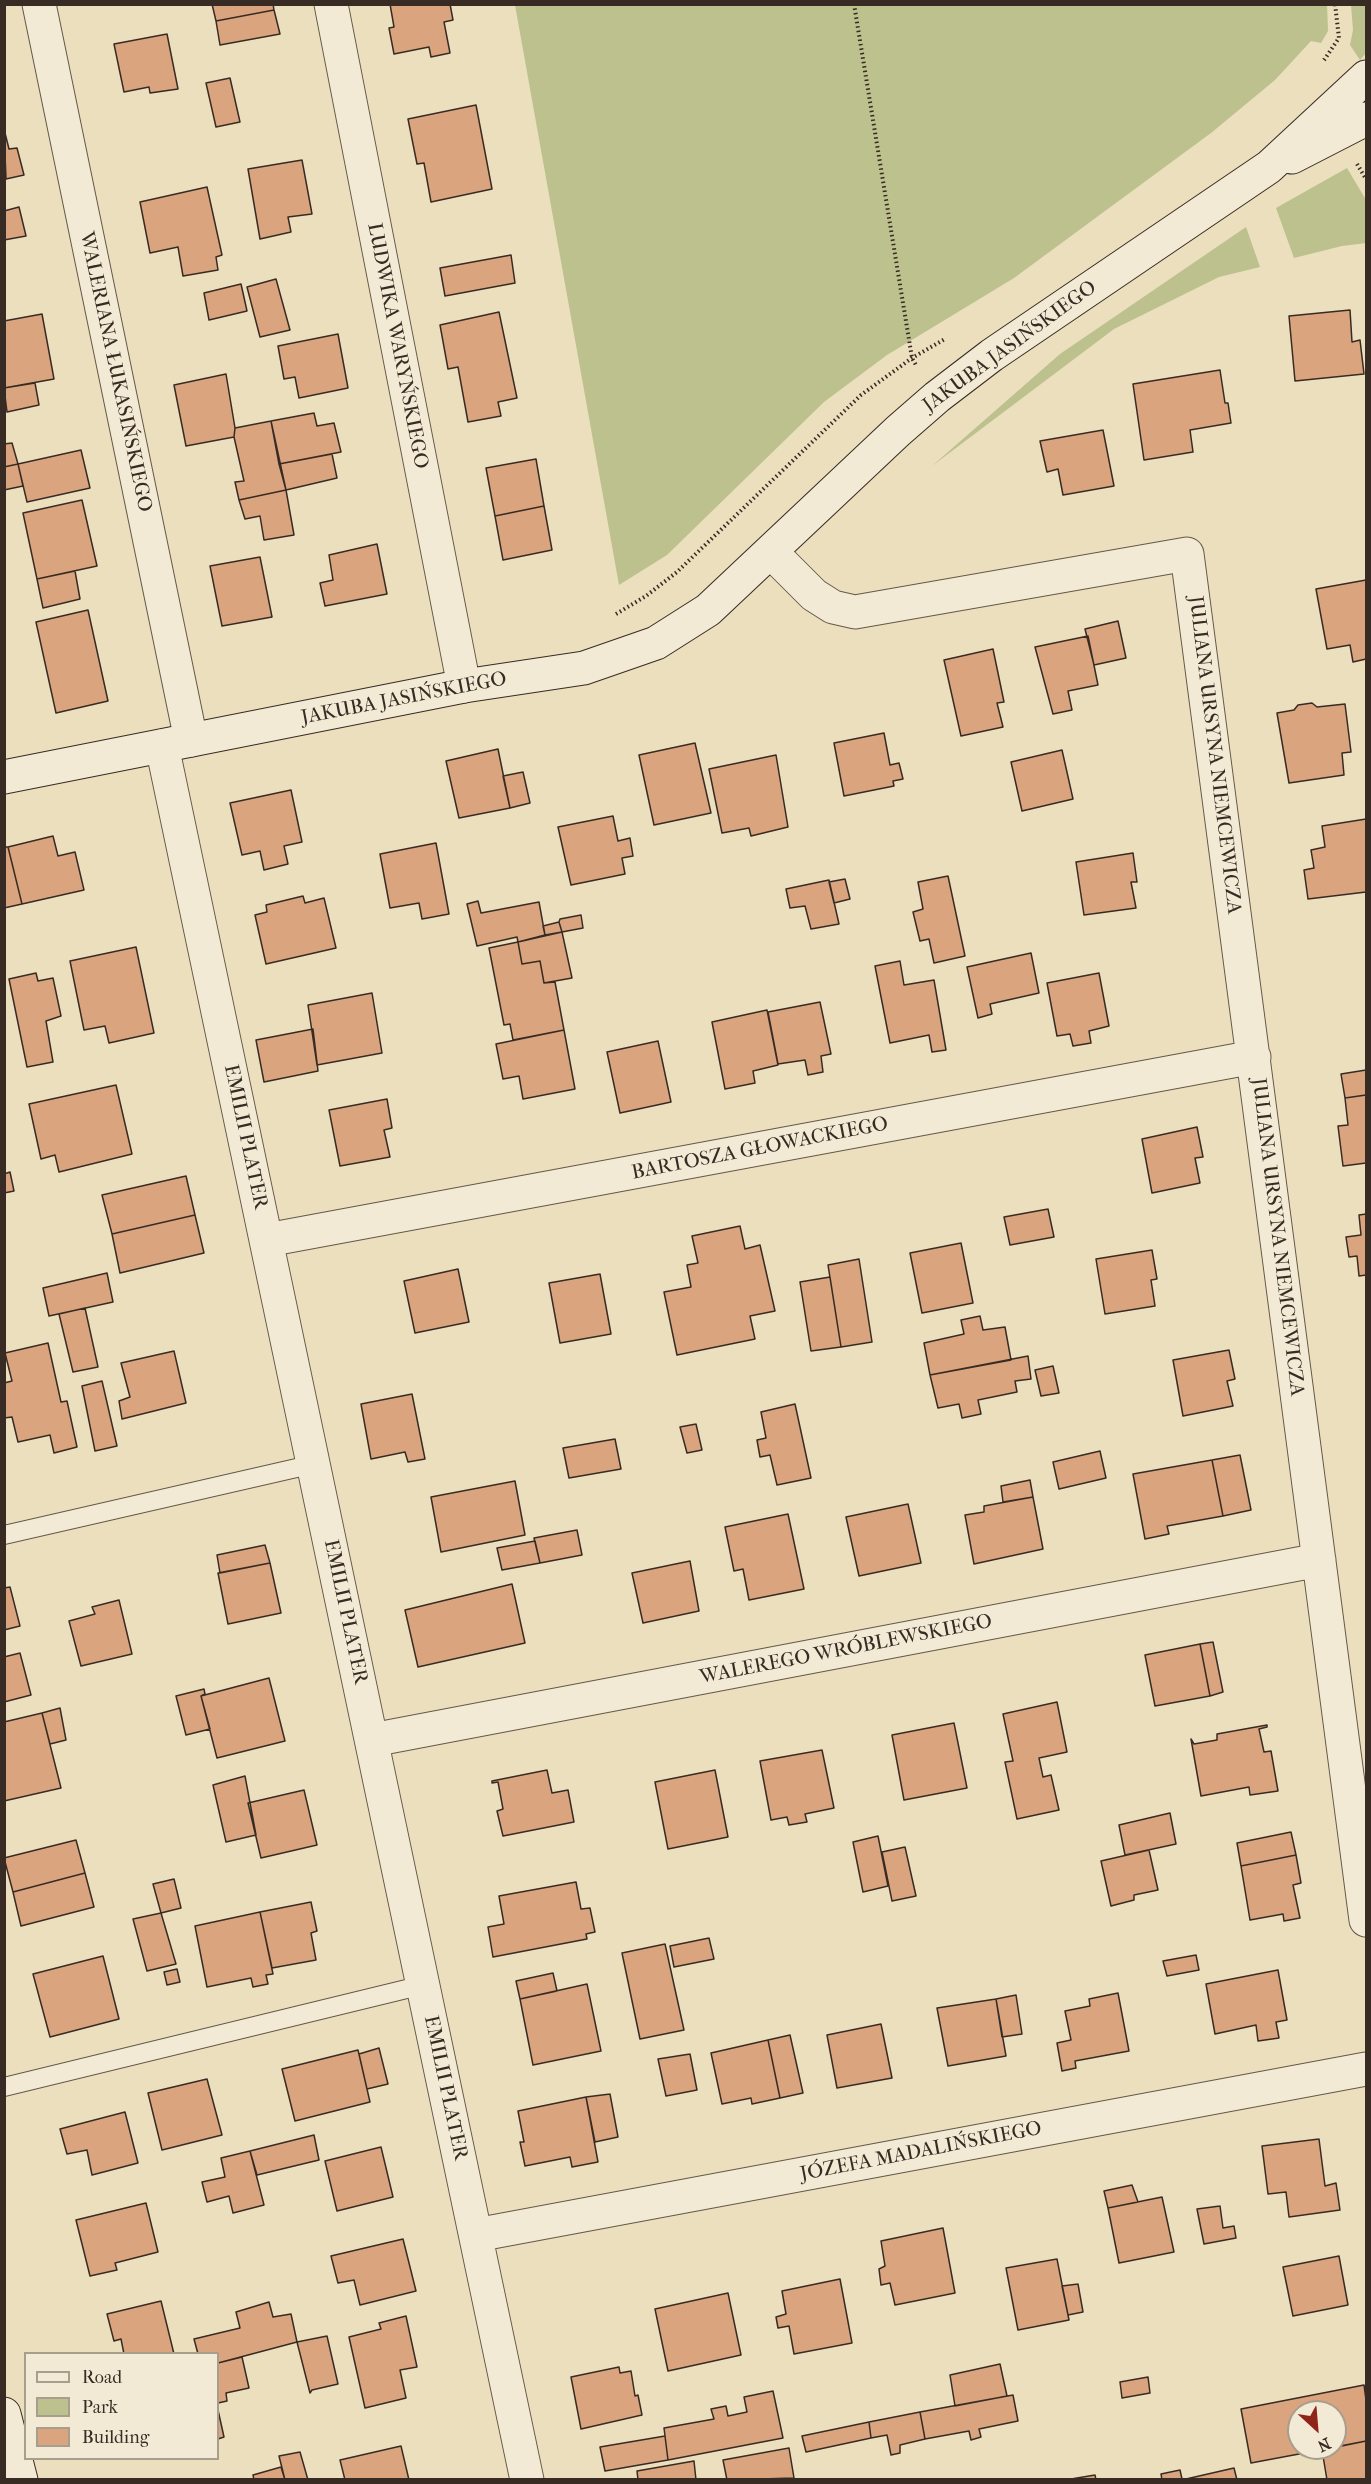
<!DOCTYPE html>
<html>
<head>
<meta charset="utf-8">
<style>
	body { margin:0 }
	#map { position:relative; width:1371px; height:2484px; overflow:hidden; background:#ebdfbd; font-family:"IM FELL French Canon",serif }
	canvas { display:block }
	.frame { position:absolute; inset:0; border:6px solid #382b24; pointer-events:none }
	.legend { position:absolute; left:24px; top:2352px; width:195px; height:108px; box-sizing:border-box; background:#f2ead4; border:2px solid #a89e8e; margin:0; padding:8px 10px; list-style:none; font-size:18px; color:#382b24 }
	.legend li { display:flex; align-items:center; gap:12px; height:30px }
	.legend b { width:30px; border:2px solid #a89e8e }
	.north { position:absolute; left:1287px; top:2400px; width:60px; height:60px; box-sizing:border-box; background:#f2ead4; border:2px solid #a89e8e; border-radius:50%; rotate:154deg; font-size:16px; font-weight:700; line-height:24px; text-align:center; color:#382b24 }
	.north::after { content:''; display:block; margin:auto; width:21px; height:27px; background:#8f2418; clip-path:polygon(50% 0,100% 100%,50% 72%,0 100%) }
</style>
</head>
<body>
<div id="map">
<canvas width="1371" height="2484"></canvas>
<div class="frame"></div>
<ul class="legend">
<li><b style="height:8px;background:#f2ead4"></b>Road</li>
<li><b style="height:16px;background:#bcc18e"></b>Park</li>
<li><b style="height:16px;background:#daa47e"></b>Building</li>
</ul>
<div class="north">N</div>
</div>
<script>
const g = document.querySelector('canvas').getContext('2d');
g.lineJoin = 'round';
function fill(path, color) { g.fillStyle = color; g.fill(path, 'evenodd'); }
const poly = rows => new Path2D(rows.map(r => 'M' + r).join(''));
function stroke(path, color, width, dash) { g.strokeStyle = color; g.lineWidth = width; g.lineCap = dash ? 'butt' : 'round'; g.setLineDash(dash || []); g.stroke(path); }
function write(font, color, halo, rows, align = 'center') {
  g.font = font + ' "IM FELL French Canon",serif'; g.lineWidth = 4.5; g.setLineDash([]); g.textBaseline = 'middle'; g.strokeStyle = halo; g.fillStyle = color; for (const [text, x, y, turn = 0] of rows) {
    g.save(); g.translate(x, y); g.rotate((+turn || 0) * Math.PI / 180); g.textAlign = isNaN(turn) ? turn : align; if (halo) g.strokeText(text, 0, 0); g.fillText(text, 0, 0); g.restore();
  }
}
fill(poly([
	[1327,4,1328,31,1321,43,1311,41,1275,80,1211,133,1014,278,887,355,824,402,667,555,619,585,515,5],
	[1351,5,1366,5,1366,53,1360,60,1350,45,1353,30],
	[1347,168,1366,200,1366,243,1342,246,1294,258,1276,208],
	[1246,227,1260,267,1219,277,1114,329,932,466,1060,354]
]), '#bcc18e');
const building = poly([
	[212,4,273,4,274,10,216,21,212,4],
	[390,4,450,4,453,20,444,22,450,53,431,57,429,47,394,54,389,28,394,27,390,4],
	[274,10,280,34,220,45,216,21,274,10],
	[167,34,178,89,150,93,149,87,124,92,114,44,167,34],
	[230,78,240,122,216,127,206,83,230,78],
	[476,105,492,189,431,202,424,163,417,164,408,119,476,105],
	[4,129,9,149,17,148,24,175,6,179,4,129],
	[302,160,312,214,288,217,291,232,260,239,248,169,302,160],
	[207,187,222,255,216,257,218,270,183,276,178,247,150,253,140,202,207,187],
	[19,207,26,236,4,240,4,211,19,207],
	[511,255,515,283,445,296,440,268,511,255],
	[276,279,290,330,260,337,247,287,276,279],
	[241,284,247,311,209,320,204,293,241,284],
	[1350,310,1352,342,1360,340,1364,374,1295,381,1289,316,1350,310],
	[499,312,517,398,498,402,501,416,468,422,458,367,448,369,440,325,499,312],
	[42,314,54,379,4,388,4,321,42,314],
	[338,334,348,388,299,398,295,377,284,379,278,346,338,334],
	[1220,370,1225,403,1228,403,1231,423,1190,430,1193,452,1144,460,1133,384,1220,370],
	[226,374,235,428,234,437,186,446,174,385,226,374],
	[35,383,39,405,7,412,4,388,35,383],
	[314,413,317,426,334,423,341,452,279,464,271,421,314,413],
	[271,421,286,490,239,500,235,482,244,481,234,437,235,428,271,421],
	[1103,430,1114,486,1063,495,1058,469,1047,472,1040,441,1103,430],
	[12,443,18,464,4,467,4,444,12,443],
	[81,450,90,488,27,502,18,464,81,450],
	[332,454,337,478,286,490,279,464,332,454],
	[536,459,544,506,495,516,486,468,536,459],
	[18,464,23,486,4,490,4,467,18,464],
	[286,490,294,535,264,540,260,516,245,519,239,500,286,490],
	[82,500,97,566,37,579,23,513,82,500],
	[544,506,552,550,503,560,495,516,544,506],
	[377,544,387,594,325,606,320,583,333,580,329,555,377,544],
	[260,557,272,617,222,626,210,566,260,557],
	[75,571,80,599,43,608,37,579,75,571],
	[1366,580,1366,659,1353,662,1350,645,1327,649,1316,589,1366,580],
	[88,610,108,701,56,713,36,622,88,610],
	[1118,621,1126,658,1094,665,1085,629,1118,621],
	[1088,636,1098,685,1068,691,1072,710,1053,714,1035,647,1088,636],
	[993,649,1004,702,997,703,1003,727,961,736,944,660,993,649],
	[1312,703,1317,707,1345,704,1351,752,1342,753,1344,775,1289,783,1277,713,1294,710,1298,705,1312,703],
	[884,733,890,765,899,763,903,779,893,781,894,786,844,796,834,743,884,733],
	[695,743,711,813,654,825,639,755,695,743],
	[498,749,510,808,459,818,446,761,498,749],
	[1062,750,1073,799,1022,811,1011,762,1062,750],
	[776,755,788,827,751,836,749,828,722,833,709,769,776,755],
	[523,772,530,803,510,808,503,776,523,772],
	[291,790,302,842,284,846,288,864,264,870,260,851,242,855,230,803,291,790],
	[613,816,618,841,630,838,633,856,622,858,625,874,571,885,558,827,613,816],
	[1366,819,1366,892,1308,899,1304,870,1314,868,1311,850,1325,847,1322,826,1366,819],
	[53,836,58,856,75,852,84,890,22,904,8,847,53,836],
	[436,843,449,914,422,919,419,903,390,908,380,854,436,843],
	[4,847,8,847,22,904,4,908,4,847],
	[1133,853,1137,882,1131,882,1136,908,1084,915,1076,862,1133,853],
	[948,876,965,956,934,963,929,939,920,941,913,912,923,909,918,882,948,876],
	[845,879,850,899,834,903,829,882,845,879],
	[829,880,839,924,811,929,805,906,790,908,786,889,829,880],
	[303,896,305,903,324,898,336,948,266,964,255,915,267,912,266,905,303,896],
	[478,901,481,913,539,902,545,935,518,942,517,937,477,946,467,904,478,901],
	[581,915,583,928,562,932,559,922,560,919,581,915],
	[559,922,562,932,545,935,543,926,559,922],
	[562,932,572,978,544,983,540,961,522,964,518,942,562,932],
	[518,942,522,964,540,961,544,983,555,982,564,1030,513,1040,510,1024,504,1025,489,948,518,942],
	[136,947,154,1033,109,1043,105,1026,84,1030,70,961,136,947],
	[1031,953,1039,993,990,1004,992,1014,978,1018,967,967,1031,953],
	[900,961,904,985,934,980,946,1050,932,1052,929,1035,890,1043,875,966,900,961],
	[36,973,38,981,53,978,61,1016,46,1021,53,1062,27,1067,9,979,36,973],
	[1099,973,1109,1026,1089,1031,1091,1043,1073,1046,1070,1034,1057,1036,1047,983,1099,973],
	[372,993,382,1053,317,1065,308,1005,372,993],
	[820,1002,831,1054,821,1056,823,1072,808,1075,805,1060,778,1064,768,1012,820,1002],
	[767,1010,778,1065,753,1071,755,1083,725,1089,712,1022,767,1010],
	[313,1029,318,1071,264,1082,256,1040,313,1029],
	[564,1030,575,1089,523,1099,519,1076,503,1079,496,1044,564,1030],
	[658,1041,671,1102,620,1113,607,1052,658,1041],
	[1366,1070,1366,1095,1345,1098,1341,1074,1366,1070],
	[116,1085,132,1154,59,1172,55,1155,41,1159,29,1104,116,1085],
	[1366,1095,1366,1163,1343,1166,1338,1126,1348,1125,1345,1098,1366,1095],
	[387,1099,392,1128,384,1130,390,1157,340,1166,329,1110,387,1099],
	[1197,1127,1203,1157,1195,1158,1200,1183,1152,1193,1142,1139,1197,1127],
	[10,1172,14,1191,4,1193,4,1174,10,1172],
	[186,1176,195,1215,112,1234,102,1195,186,1176],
	[1048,1209,1054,1237,1010,1245,1004,1217,1048,1209],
	[1366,1214,1366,1275,1359,1276,1357,1256,1349,1257,1346,1237,1361,1235,1359,1215,1366,1214],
	[195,1215,204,1253,120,1273,112,1234,195,1215],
	[740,1226,745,1249,760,1245,775,1311,750,1316,755,1339,677,1355,664,1292,691,1287,687,1265,698,1263,692,1236,740,1226],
	[961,1243,973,1303,922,1313,910,1253,961,1243],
	[1152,1250,1157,1279,1151,1280,1155,1306,1105,1314,1096,1259,1152,1250],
	[859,1259,872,1342,841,1347,828,1265,859,1259],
	[458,1269,469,1322,415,1333,404,1281,458,1269],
	[107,1273,113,1302,49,1316,43,1288,107,1273],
	[600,1274,611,1334,560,1343,549,1283,600,1274],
	[830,1277,841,1347,811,1351,800,1282,830,1277],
	[85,1308,98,1367,73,1372,59,1314,85,1308],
	[980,1316,983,1330,1005,1327,1011,1360,930,1375,924,1343,964,1334,961,1320,980,1316],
	[48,1343,61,1402,67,1401,77,1447,54,1453,50,1435,18,1442,12,1417,4,1418,4,1383,12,1381,5,1353,48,1343],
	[1229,1350,1235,1379,1227,1381,1233,1406,1183,1416,1173,1360,1229,1350],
	[174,1351,186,1403,122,1419,119,1401,130,1397,121,1363,174,1351],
	[1028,1356,1031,1379,1015,1381,1017,1392,978,1400,981,1414,962,1418,959,1404,938,1408,930,1375,1028,1356],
	[1053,1366,1059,1393,1041,1396,1035,1370,1053,1366],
	[102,1381,117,1446,95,1451,82,1386,102,1381],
	[412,1394,425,1459,408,1462,405,1452,371,1459,361,1404,412,1394],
	[795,1404,811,1478,777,1485,770,1455,760,1457,757,1440,766,1438,761,1412,795,1404],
	[696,1424,702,1450,687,1453,680,1427,696,1424],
	[615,1439,621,1469,569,1478,563,1448,615,1439],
	[1100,1451,1106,1478,1059,1489,1053,1462,1100,1451],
	[1240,1455,1251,1510,1223,1516,1212,1460,1240,1455],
	[1212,1460,1223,1516,1167,1526,1169,1534,1145,1539,1133,1474,1212,1460],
	[1030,1480,1033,1497,1003,1502,1001,1486,1030,1480],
	[515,1481,525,1535,441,1552,431,1497,515,1481],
	[1033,1497,1043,1549,974,1564,965,1515,984,1512,984,1506,1033,1497],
	[908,1504,921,1563,859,1576,846,1517,908,1504],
	[788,1514,804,1589,749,1600,743,1569,734,1571,725,1527,788,1514],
	[577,1530,582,1555,540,1563,534,1538,577,1530],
	[535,1541,540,1563,502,1570,497,1548,535,1541],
	[265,1545,270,1563,220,1573,217,1555,265,1545],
	[690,1561,699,1611,643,1623,632,1573,690,1561],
	[270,1563,281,1613,228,1624,218,1573,270,1563],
	[512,1584,525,1643,418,1667,405,1610,512,1584],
	[10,1587,20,1626,4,1630,4,1588,10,1587],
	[119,1600,132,1654,81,1666,69,1621,95,1614,92,1607,119,1600],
	[1213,1642,1223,1692,1210,1696,1200,1644,1213,1642],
	[1200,1644,1210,1696,1155,1706,1145,1655,1200,1644],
	[20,1653,31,1695,4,1702,4,1657,20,1653],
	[269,1678,285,1741,217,1758,201,1696,269,1678],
	[204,1689,205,1694,201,1696,210,1729,186,1735,176,1696,204,1689],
	[1057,1702,1067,1752,1039,1758,1043,1777,1051,1775,1059,1810,1017,1819,1005,1762,1013,1761,1003,1714,1057,1702],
	[60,1708,66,1740,50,1744,42,1713,60,1708],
	[42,1713,61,1788,4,1801,4,1722,42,1713],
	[954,1723,967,1788,904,1800,892,1735,954,1723],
	[1267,1725,1267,1727,1259,1729,1264,1752,1271,1751,1278,1791,1250,1795,1249,1787,1201,1796,1191,1739,1194,1744,1217,1740,1217,1734,1267,1725],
	[822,1750,834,1808,805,1814,807,1822,789,1825,787,1817,771,1820,760,1761,822,1750],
	[547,1770,552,1793,568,1790,574,1822,503,1836,497,1811,503,1809,498,1782,492,1783,492,1781,547,1770],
	[715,1770,728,1837,668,1849,655,1782,715,1770],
	[245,1776,256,1835,226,1842,213,1785,245,1776],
	[304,1790,317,1845,261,1858,248,1803,304,1790],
	[1170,1813,1176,1844,1125,1855,1119,1825,1170,1813],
	[1291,1832,1296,1855,1241,1866,1237,1843,1291,1832],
	[878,1836,888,1886,863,1892,853,1842,878,1836],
	[76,1840,85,1873,13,1892,4,1858,76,1840],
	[905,1847,916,1896,892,1901,882,1852,905,1847],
	[1149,1850,1158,1890,1134,1895,1134,1900,1111,1906,1101,1861,1149,1850],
	[1296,1855,1301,1883,1293,1885,1300,1918,1284,1921,1283,1914,1250,1920,1241,1866,1296,1855],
	[85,1873,94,1907,21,1926,13,1892,85,1873],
	[174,1879,181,1908,161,1913,153,1884,174,1879],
	[576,1882,581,1909,590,1908,595,1932,586,1934,587,1939,493,1957,488,1927,504,1924,499,1896,576,1882],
	[311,1902,317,1931,311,1933,316,1960,272,1968,260,1912,311,1902],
	[260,1912,273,1974,266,1975,268,1984,253,1987,251,1978,207,1987,195,1926,260,1912],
	[161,1913,176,1964,147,1971,133,1919,161,1913],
	[709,1938,714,1959,674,1967,670,1946,709,1938],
	[665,1944,684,2030,640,2039,622,1953,665,1944],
	[1196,1955,1199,1970,1167,1976,1163,1961,1196,1955],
	[103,1956,119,2019,50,2037,33,1974,103,1956],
	[177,1969,180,1982,167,1985,164,1972,177,1969],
	[1278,1970,1287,2020,1276,2022,1279,2038,1258,2041,1256,2025,1215,2034,1206,1984,1278,1970],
	[553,1973,557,1991,520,1999,516,1981,553,1973],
	[587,1984,601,2051,533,2065,520,1999,587,1984],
	[1118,1993,1129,2051,1075,2061,1076,2068,1062,2071,1057,2043,1071,2040,1065,2011,1090,2006,1089,1999,1118,1993],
	[1016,1995,1022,2034,1002,2037,996,1999,1016,1995],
	[996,1999,1006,2056,948,2066,937,2008,996,1999],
	[881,2024,892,2078,837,2088,827,2035,881,2024],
	[790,2035,803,2093,780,2098,768,2040,790,2035],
	[768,2040,780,2098,752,2104,751,2098,722,2104,711,2053,768,2040],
	[379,2048,388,2084,367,2089,359,2054,379,2048],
	[358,2050,370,2102,295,2121,282,2069,358,2050],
	[690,2054,697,2090,666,2096,658,2059,690,2054],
	[207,2079,222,2135,162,2150,148,2093,207,2079],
	[610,2094,618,2137,595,2142,586,2097,610,2094],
	[586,2097,598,2162,572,2167,570,2157,525,2166,520,2142,524,2142,518,2111,586,2097],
	[125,2112,138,2163,92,2175,87,2150,67,2154,60,2129,125,2112],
	[314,2135,319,2160,257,2175,250,2151,314,2135],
	[1319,2139,1325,2186,1336,2183,1340,2210,1289,2217,1286,2192,1268,2194,1262,2146,1319,2139],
	[381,2147,393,2197,337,2211,325,2161,381,2147],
	[250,2151,264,2205,233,2213,229,2196,207,2202,202,2182,225,2177,221,2158,250,2151],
	[1132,2185,1138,2202,1108,2208,1104,2191,1132,2185],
	[1162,2197,1174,2252,1119,2263,1108,2208,1162,2197],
	[146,2203,158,2252,115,2263,117,2270,90,2276,76,2220,146,2203],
	[1220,2206,1223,2228,1234,2226,1236,2238,1204,2244,1197,2209,1220,2206],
	[943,2228,955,2293,895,2305,890,2283,881,2285,879,2269,885,2266,881,2241,943,2228],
	[403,2239,416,2291,360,2305,354,2280,338,2283,331,2256,403,2239],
	[1339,2256,1348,2305,1293,2316,1283,2267,1339,2256],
	[1057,2259,1069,2320,1018,2330,1006,2268,1057,2259],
	[840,2279,852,2343,794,2354,789,2326,778,2328,776,2317,786,2314,782,2291,840,2279],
	[1078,2284,1083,2312,1068,2315,1062,2286,1078,2284],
	[728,2293,741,2355,668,2371,655,2309,728,2293],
	[161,2301,174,2354,124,2354,121,2339,114,2341,107,2314,161,2301],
	[269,2302,273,2317,291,2314,297,2342,218,2363,218,2354,198,2354,194,2339,240,2328,236,2312,269,2302],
	[406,2316,417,2367,400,2370,406,2398,365,2408,349,2337,381,2329,379,2323,406,2316],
	[327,2336,338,2384,312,2390,310,2393,297,2342,327,2336],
	[242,2357,249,2388,226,2393,227,2401,218,2403,218,2363,242,2357],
	[1000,2364,1007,2396,955,2406,950,2375,1000,2364],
	[619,2367,620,2373,631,2371,635,2396,638,2395,642,2415,581,2429,571,2377,619,2367],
	[1148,2377,1150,2393,1122,2398,1120,2382,1148,2377],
	[1364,2385,1366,2400,1366,2441,1335,2447,1335,2412,1299,2412,1299,2448,1331,2448,1251,2463,1241,2409,1364,2385],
	[773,2391,783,2438,668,2460,664,2428,714,2419,711,2409,726,2406,728,2416,747,2412,744,2397,773,2391],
	[1013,2395,1018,2421,979,2429,981,2437,971,2440,969,2431,925,2439,920,2412,1013,2395],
	[218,2410,224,2437,218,2439,218,2410],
	[920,2412,925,2439,900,2445,900,2453,891,2455,887,2435,871,2438,869,2422,920,2412],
	[869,2422,871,2438,806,2452,802,2436,869,2422],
	[665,2436,668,2460,605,2471,600,2447,665,2436],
	[1366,2441,1366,2480,1327,2480,1322,2450,1366,2441],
	[401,2446,409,2480,345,2480,340,2460,401,2446],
	[789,2448,794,2478,727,2480,723,2460,789,2448],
	[300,2452,308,2480,285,2480,279,2456,300,2452],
	[694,2461,696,2480,638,2480,637,2471,694,2461],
	[281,2467,285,2480,254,2480,253,2475,281,2467],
	[1234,2468,1237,2480,1186,2480,1186,2479,1234,2468],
	[1180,2470,1182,2479,1186,2480,1162,2480,1161,2474,1180,2470],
	[1095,2475,1096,2480,1065,2480,1095,2475]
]);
fill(building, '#daa47e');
stroke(building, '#382b24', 1.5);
const lane = poly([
	[4,1535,314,1464],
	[4,2087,423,1985]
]);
const street = poly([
	[39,4,191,740],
	[331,4,464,686],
	[771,552,814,595,833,607,855,612,1187,554,1366,1920],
	[162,746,527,2480],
	[267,1240,1254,1057],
	[372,1740,1319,1560],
	[476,2235,1366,2069]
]);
const secondary = poly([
	[1292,157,1366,119],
	[4,777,464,686,584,668,656,643,708,610,898,431,937,397,992,355,1269,167,1366,77],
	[4,2414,21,2480]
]);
stroke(lane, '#65584a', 20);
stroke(street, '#65584a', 35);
stroke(secondary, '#382b24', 35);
stroke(poly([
	[854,4,912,358,917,367],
	[1324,60,1339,38,1335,4],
	[1357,164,1366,179],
	[616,614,646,596,677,572,861,395,912,358,945,339]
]), '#382b24', 4, [1.5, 3]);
stroke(lane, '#f2ead4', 18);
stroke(street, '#f2ead4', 33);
stroke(secondary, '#f2ead4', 33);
write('20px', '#382b24', '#f2ead4', [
	["LUDWIKA WARYŃSKIEGO",397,346,79],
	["JAKUBA JASIŃSKIEGO",1010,347,-36],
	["WALERIANA ŁUKASIŃSKIEGO",115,372,78],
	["JAKUBA JASIŃSKIEGO",404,699,-11],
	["JULIANA URSYNA NIEMCEWICZA",1214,755,83],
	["EMILII PLATER",245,1137,78],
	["BARTOSZA GŁOWACKIEGO",760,1149,-11],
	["JULIANA URSYNA NIEMCEWICZA",1277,1237,83],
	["EMILII PLATER",345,1612,78],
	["WALEREGO WRÓBLEWSKIEGO",846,1650,-11],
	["EMILII PLATER",445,2088,78],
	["JÓZEFA MADALIŃSKIEGO",921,2152,-11]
]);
</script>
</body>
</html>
